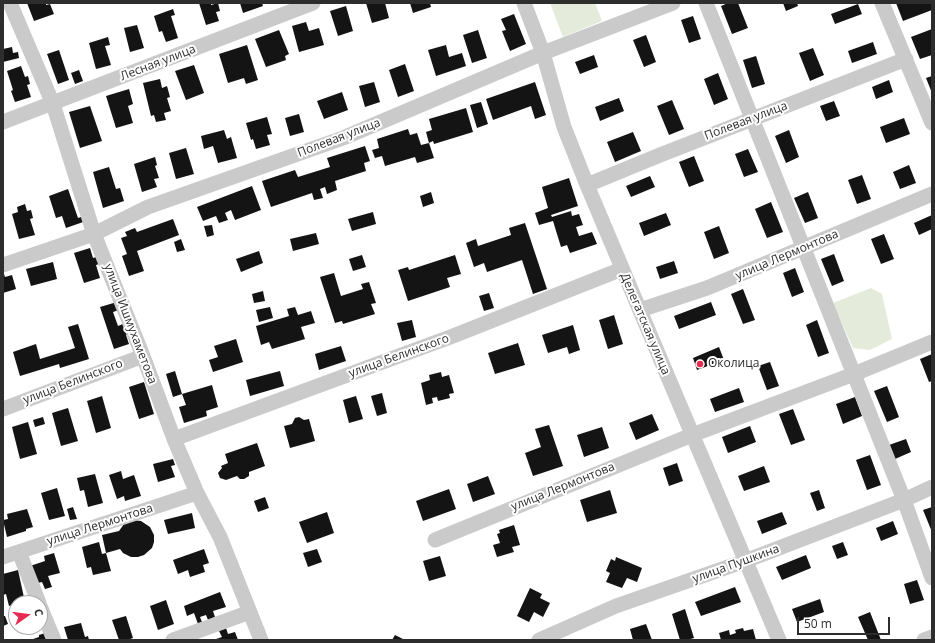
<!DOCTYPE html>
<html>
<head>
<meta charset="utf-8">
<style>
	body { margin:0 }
	#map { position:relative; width:935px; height:643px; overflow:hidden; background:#fff; font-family:"Open Sans",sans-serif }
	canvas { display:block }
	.frame { position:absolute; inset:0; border:4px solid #2d2d2d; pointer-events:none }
	.north { position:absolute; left:8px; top:595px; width:40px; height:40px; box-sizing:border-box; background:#fff; border:1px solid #ababab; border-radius:50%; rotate:76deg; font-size:11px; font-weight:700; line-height:16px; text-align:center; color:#2d2d2d }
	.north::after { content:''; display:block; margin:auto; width:14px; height:18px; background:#e72b51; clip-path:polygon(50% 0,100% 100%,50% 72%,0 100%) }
	.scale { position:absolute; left:797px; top:617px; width:93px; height:18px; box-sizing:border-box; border:2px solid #2d2d2d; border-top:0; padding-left:5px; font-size:12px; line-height:14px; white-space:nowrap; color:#2d2d2d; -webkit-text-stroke:3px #fff; paint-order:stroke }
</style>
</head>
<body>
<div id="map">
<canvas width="935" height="643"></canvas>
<div class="frame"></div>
<div class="north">С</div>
<div class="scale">50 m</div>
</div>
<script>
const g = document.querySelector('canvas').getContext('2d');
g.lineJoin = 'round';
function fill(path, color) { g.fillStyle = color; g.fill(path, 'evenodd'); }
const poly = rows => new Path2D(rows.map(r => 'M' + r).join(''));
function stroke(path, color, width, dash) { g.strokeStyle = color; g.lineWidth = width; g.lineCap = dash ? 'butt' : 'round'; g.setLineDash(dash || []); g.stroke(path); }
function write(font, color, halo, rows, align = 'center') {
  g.font = font + ' "Open Sans",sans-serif'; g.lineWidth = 4; g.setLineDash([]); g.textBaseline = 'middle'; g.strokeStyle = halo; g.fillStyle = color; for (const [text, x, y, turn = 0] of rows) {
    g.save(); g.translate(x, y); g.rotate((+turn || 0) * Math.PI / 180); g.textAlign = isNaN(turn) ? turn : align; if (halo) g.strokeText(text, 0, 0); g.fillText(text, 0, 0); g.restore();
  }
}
fill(poly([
	[550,3,595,3,602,21,563,37],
	[871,288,882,294,892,339,870,350,853,348,833,303]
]), '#e5ebda');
fill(poly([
	[27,3,46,3,46,5,50,4,54,14,34,21],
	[199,3,211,3,211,5,218,3,220,11,216,12,219,21,206,25],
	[240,3,262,3,263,6,243,13],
	[366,3,385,3,389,18,372,23],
	[410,3,430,3,431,7,413,13],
	[728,3,738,3,748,28,732,34,721,6],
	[783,3,797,3,798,6,786,11],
	[896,3,932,3,932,10,903,21],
	[858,4,862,14,835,24,831,14],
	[346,6,353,31,338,36,330,11],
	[173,9,175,15,171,16,178,38,166,42,162,31,159,32,154,16],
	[514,14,526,44,510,51,502,31,506,30,501,19],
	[693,16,701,39,689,43,681,20],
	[306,22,309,31,319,28,324,45,299,52,292,26],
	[137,25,144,48,130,52,124,28],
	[932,29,932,55,920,59,911,37],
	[279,30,289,54,285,56,286,60,266,67,255,39],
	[478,30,487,58,472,63,463,35],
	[646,35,656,62,644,67,633,40],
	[108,37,110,45,105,46,111,65,96,69,89,43],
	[873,42,877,54,852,63,848,51],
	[247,45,258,80,246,84,244,78,228,83,219,54],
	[446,45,449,57,462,53,466,66,436,76,428,50],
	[12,47,13,53,18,52,19,58,3,62,3,49],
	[813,48,824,75,810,81,799,53],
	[59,50,69,80,58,84,47,54],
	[594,55,598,67,580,74,575,62],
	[756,56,765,84,752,88,743,60],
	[405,64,414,91,398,97,389,70],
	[194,65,204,93,186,100,175,71],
	[21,66,25,77,28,76,30,84,27,85,31,97,15,102,11,91,13,90,7,71],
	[79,70,83,81,75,84,71,73],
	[718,73,728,99,714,105,704,79],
	[932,76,932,93,926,78],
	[160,79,162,88,167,86,170,97,167,98,171,111,164,113,166,120,156,122,154,115,151,116,143,83],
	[889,80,893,92,876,99,872,87],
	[374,82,380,102,365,107,359,86],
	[535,82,546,115,535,119,531,106,493,120,486,99],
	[129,89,133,104,128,106,133,123,116,128,106,96],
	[342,92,348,110,324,119,317,101],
	[619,98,624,111,600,121,595,107],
	[672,100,684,129,669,135,657,106],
	[834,101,840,116,826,121,820,106],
	[481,102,488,124,477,128,470,105],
	[90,106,102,141,80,148,69,112],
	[466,108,473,132,434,144,433,141,429,143,426,132,432,130,429,119],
	[299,114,304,132,290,136,285,118],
	[267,117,272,134,267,135,270,145,256,149,253,139,251,140,246,123],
	[904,118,910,134,886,143,880,127],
	[408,129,410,135,417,133,421,145,429,143,434,158,417,163,415,157,385,166,382,156,375,158,372,150,379,148,377,139],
	[224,130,227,139,231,137,237,158,218,163,213,146,204,149,201,136],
	[789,130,799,157,786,163,775,136],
	[633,132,641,151,615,162,607,142],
	[365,146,370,161,364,163,366,171,335,181,337,190,327,194,325,187,320,189,323,198,314,200,312,193,271,207,262,181,295,170,298,177,330,167,327,158],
	[186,148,194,174,176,179,169,153],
	[748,149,758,172,744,177,735,154],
	[694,156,704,181,689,187,679,162],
	[155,157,157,165,155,166,159,178,154,179,157,187,142,192,134,164],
	[909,165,916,183,900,189,893,172],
	[109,167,116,189,120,188,124,201,103,208,93,172],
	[862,175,871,199,857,204,848,180],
	[650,176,655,187,631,197,626,186],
	[569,178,578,206,551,215,552,217,571,211,572,216,579,214,583,225,576,227,579,236,592,232,597,244,570,253,567,245,561,247,553,221,539,225,535,213,548,208,542,187],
	[252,186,261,210,235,220,231,210,225,213,228,220,219,223,216,216,203,221,197,207],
	[68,189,78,218,84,216,86,221,66,228,62,216,56,218,49,196],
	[431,192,434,203,423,207,420,196],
	[808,192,818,218,805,223,794,198],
	[771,202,783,232,767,238,755,209],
	[25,204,27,211,31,210,33,218,30,219,35,235,19,239,12,214,18,212,17,207],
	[373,212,376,224,352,231,348,219],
	[666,213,671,225,644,236,639,223],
	[932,215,932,229,919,235,914,223],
	[173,219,179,235,137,251,144,271,129,276,122,256,127,254,121,238,127,236,125,232,135,228,137,232],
	[525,223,547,289,533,294,522,260,487,272,484,263,474,267,466,243,476,239,478,246,511,235,509,228],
	[212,225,214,235,207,237,204,226],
	[719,226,729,253,714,259,704,232],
	[316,233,319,244,293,251,290,239],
	[884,234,894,259,881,264,871,239],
	[181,239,185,250,177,252,174,242],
	[90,248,93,258,96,257,99,264,96,265,100,278,84,283,74,253],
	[259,251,263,263,241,272,236,259],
	[834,254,844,281,832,286,821,259],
	[362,255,366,267,353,271,349,259],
	[455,255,461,274,447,278,450,287,408,301,398,270,408,267,409,270],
	[674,261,678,273,660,279,656,267],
	[53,262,57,279,31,286,26,269],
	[795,268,804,292,792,297,783,273],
	[334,273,341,296,363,289,361,284,369,282,376,303,371,304,375,314,343,324,342,321,335,323,320,277],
	[3,274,4,274,5,277,12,275,16,289,3,293],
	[743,289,755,320,743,324,731,294],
	[263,291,265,301,254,303,252,294],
	[489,293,494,308,484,311,479,296],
	[117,302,119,310,113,312,118,326,125,323,129,334,126,335,129,344,114,349,100,307],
	[711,302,716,315,679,329,674,316],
	[270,307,273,318,259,322,256,310],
	[295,307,298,315,311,311,315,323,301,327,305,339,272,349,269,342,261,345,256,326,289,316,287,309],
	[614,315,623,344,608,349,599,320],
	[412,320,416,337,402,341,397,323],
	[817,320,829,353,818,357,806,325],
	[78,324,89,359,60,368,59,364,20,376,13,352,36,344,40,359,75,348,68,327],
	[573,325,580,350,569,354,567,347,548,353,542,335],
	[236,339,243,362,213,372,209,360,218,357,214,346],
	[518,343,525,365,495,374,488,353],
	[341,346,346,361,319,370,315,354],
	[719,347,724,360,697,370,693,358],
	[932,354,932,381,929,382,920,359],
	[770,362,779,386,767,390,758,366],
	[175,371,182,394,173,397,166,374],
	[280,371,284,386,250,396,246,380],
	[441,372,442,377,449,375,454,393,449,394,450,398,438,401,437,397,432,398,433,403,426,405,421,383,430,380,429,375],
	[144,382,154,414,139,419,129,387],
	[212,385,218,407,206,411,207,416,184,423,179,407,186,405,182,394],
	[887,386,899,417,887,422,874,391],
	[739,388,744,402,715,412,710,399],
	[382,393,387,413,377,416,371,396],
	[102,396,111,428,96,433,87,401],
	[356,396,363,419,349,423,343,400],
	[855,397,862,416,843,424,836,404],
	[68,408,78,441,61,446,52,413],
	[793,409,805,440,791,445,779,414],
	[652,414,659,430,636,440,629,423],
	[43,417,45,424,35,427,33,420],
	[299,417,304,420,309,419,315,441,290,448,284,426,292,424,295,418],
	[28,422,37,454,20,459,12,427],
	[549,425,563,466,533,476,525,453,541,447,535,429],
	[750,426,756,442,728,453,722,437],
	[602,427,609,448,584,457,577,435],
	[906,439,911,452,895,459,889,445],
	[257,443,265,466,249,472,249,476,244,479,240,479,237,476,226,480,220,478,218,473,222,468,221,466,228,463,225,454],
	[870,455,881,485,867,490,856,460],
	[173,459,175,465,171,466,175,477,158,482,153,464],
	[677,463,683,481,669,486,663,468],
	[764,466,770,482,744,491,738,476],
	[121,471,123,479,134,475,141,496,125,501,124,496,117,499,109,475],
	[95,474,103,503,88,507,84,490,80,491,77,478],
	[488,476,495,494,473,502,467,484],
	[57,488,65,516,49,520,41,493],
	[449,489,456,509,423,521,416,501],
	[610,490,617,513,587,522,580,500],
	[819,490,825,508,817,511,810,493],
	[265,497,269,508,258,512,254,501],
	[73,507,77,519,70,520,67,509],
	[932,507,932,532,923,510],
	[27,509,33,527,26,529,26,531,7,537,3,520,8,519,7,514],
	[327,512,334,533,307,543,299,522],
	[782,512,787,524,762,534,757,521],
	[192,513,195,528,168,534,164,520],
	[133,520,141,521,150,527,154,535,154,542,152,548,144,555,138,557,131,557,123,553,120,549,106,553,102,535,119,531,124,524],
	[893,521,898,534,881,541,876,528],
	[514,525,520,545,512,547,514,552,497,557,493,545,500,543,497,534,500,533,499,530],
	[99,542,102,554,106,553,111,571,93,575,91,567,87,568,82,547],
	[843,542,848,555,837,559,832,546],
	[204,549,209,563,203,565,205,572,190,577,188,570,178,574,173,560],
	[317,549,322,562,308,567,303,553],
	[54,553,60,573,48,576,52,587,45,589,42,582,38,583,30,566,45,561,44,556],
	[806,555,811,568,782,580,776,567],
	[440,556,446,576,429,581,423,561],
	[616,557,642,568,637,582,627,578,622,588,606,582,610,573,606,571,611,559,615,561],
	[18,570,25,602,9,606,6,594,3,595,3,574],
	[917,580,924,600,910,604,904,584],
	[735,587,741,602,701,616,695,602],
	[530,588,542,594,540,598,550,603,543,617,534,612,529,622,517,616],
	[220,592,226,607,213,611,215,617,208,620,206,615,200,617,202,622,198,624,194,613,187,616,184,606],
	[820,599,824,612,797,622,792,609],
	[166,600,174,624,158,630,150,606],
	[685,609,694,638,687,640,680,640,672,614],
	[870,612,881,640,868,640,858,617],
	[3,616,5,616,8,624,3,626],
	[126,616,133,638,127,640,119,640,112,620],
	[81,623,85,637,88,636,89,640,68,640,64,627],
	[646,624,652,640,633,640,630,629],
	[226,628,228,634,235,632,238,640,213,640,222,637,219,631],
	[743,628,744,631,753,629,756,640,721,640,719,633,729,630,730,635,736,633,735,630],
	[45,633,47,640,30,640,39,637,39,635],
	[395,635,405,640,392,640]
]), '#141414');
stroke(poly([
	[10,3,53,104,94,234,143,356,174,439,197,493,220,537,261,640],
	[524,3,543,53,564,127,587,185,779,640],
	[706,3,904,500,932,578],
	[882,3,932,123],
	[3,122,313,3],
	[587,185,660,155,906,59],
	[3,265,94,234,148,207,343,138,543,53,673,3],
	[640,310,707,288,932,194],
	[3,409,143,356],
	[174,439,453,336,622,269],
	[435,540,692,435,854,374,932,342],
	[19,552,39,603],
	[3,557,197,493],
	[40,606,54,640],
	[173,640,250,612],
	[539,640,616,606,745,561,904,500,932,487],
	[924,640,932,637]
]), '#cacaca', 15);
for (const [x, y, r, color] of [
	[700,364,4,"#e72b51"]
]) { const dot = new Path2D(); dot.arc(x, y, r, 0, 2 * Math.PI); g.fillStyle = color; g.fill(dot); stroke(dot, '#fff', 1.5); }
write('12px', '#2d2d2d', '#fff', [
	["Лесная улица",158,63,-21],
	["Полевая улица",746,121,-21],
	["Полевая улица",339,138,-21],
	["улица Лермонтова",787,255,-23],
	["улица Ишмухаметова",130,324,69],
	["Делегатская улица",645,324,67],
	["улица Белинского",399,356,-20],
	["улица Белинского",73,382,-21],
	["улица Лермонтова",563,487,-22],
	["улица Лермонтова",100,525,-18],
	["улица Пушкина",736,564,-20]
]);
write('12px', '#2d2d2d', '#fff', [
	["Околица",708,364]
], 'left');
</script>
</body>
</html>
